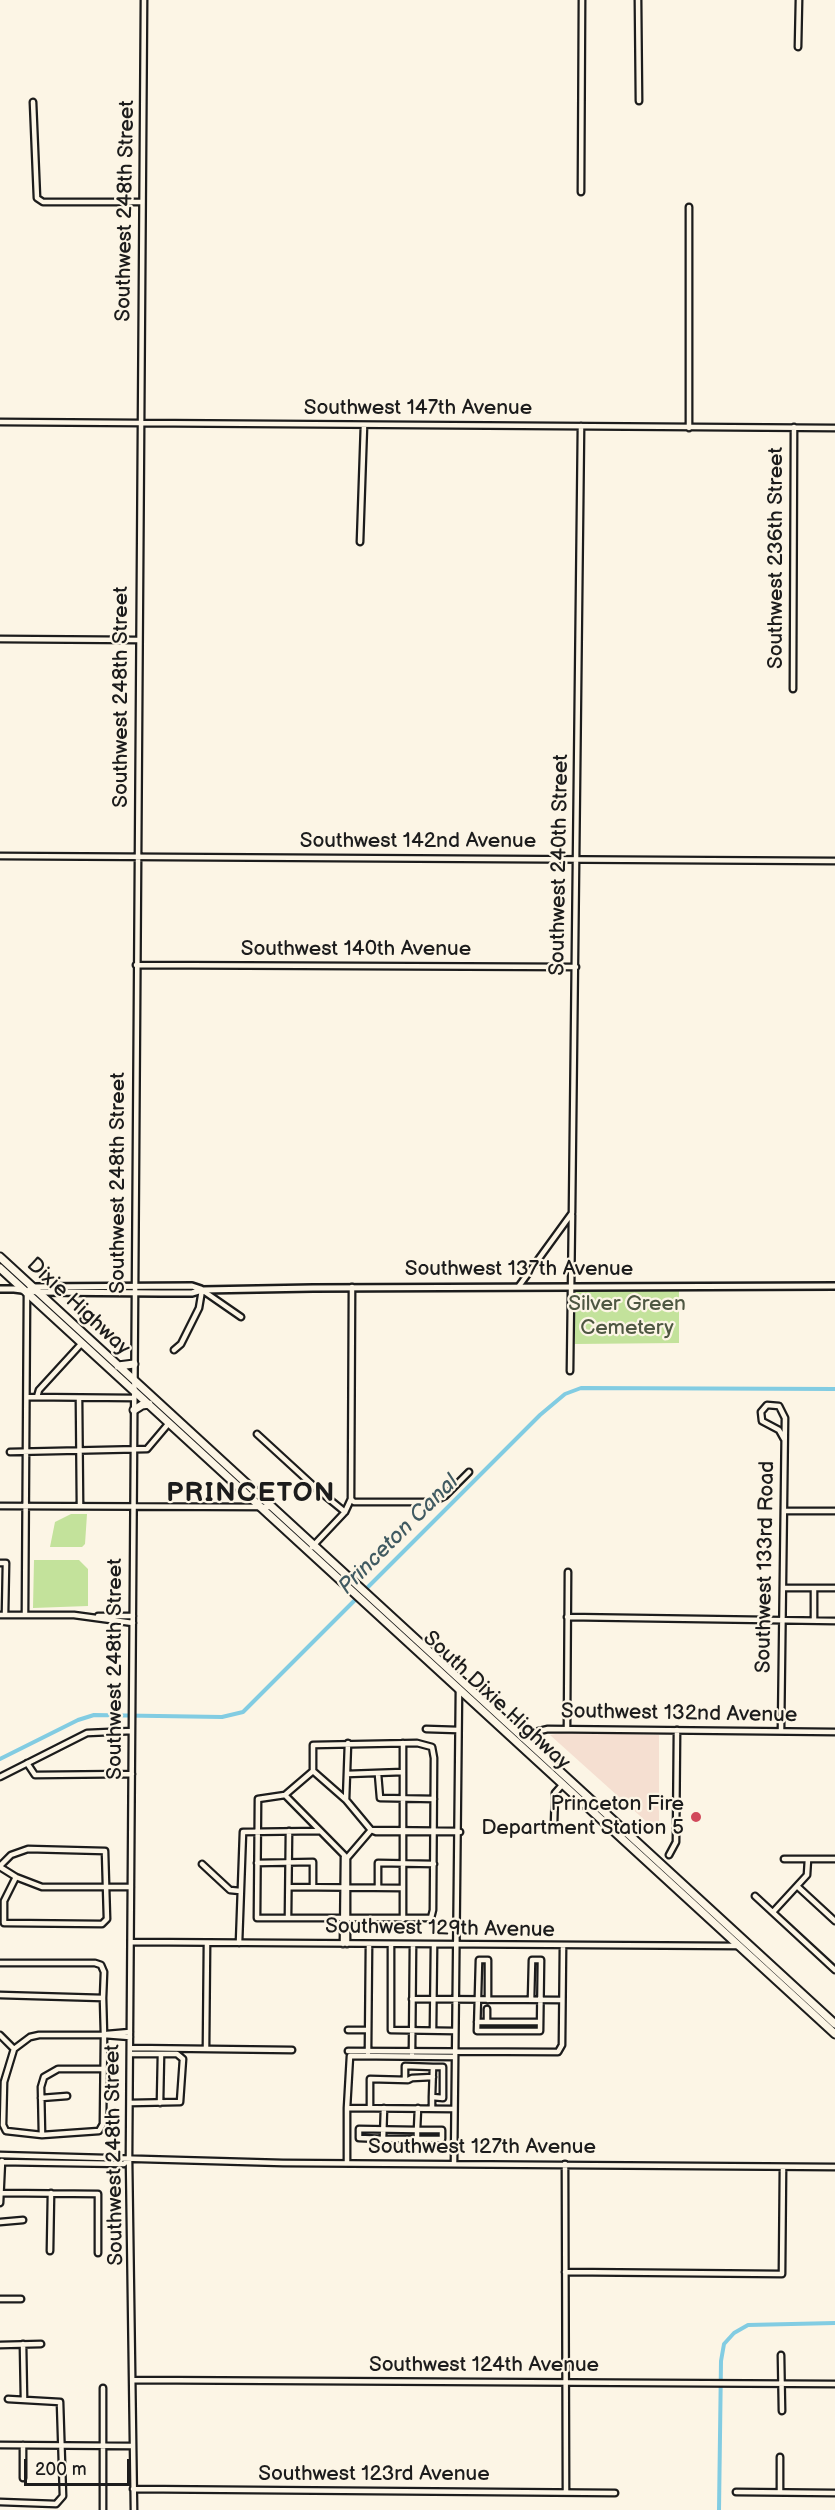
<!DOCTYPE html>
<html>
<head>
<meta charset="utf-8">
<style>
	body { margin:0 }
	#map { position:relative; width:835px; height:2510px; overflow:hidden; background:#fcf5e5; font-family:"Balsamiq Sans",sans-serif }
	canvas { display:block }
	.scale { position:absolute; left:24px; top:2459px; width:106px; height:27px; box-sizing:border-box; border:3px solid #1c1c1c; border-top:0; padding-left:8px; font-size:18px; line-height:21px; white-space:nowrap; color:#1c1c1c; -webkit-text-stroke:4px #fcf5e5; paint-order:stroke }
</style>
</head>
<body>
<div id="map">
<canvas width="835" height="2510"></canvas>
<div class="scale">200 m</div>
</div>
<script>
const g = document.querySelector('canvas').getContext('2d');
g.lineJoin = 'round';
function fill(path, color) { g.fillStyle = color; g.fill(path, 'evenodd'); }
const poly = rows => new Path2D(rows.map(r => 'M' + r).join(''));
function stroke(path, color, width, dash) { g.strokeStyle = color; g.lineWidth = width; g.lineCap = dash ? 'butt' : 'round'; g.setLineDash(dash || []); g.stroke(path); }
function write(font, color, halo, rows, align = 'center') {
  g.font = font + ' "Balsamiq Sans",sans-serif'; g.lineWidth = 4.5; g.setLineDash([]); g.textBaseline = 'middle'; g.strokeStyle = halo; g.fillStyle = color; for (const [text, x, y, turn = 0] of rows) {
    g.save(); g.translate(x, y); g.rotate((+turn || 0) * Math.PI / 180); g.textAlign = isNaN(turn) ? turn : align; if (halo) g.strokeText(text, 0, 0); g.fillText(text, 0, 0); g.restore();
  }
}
fill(poly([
	[567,1732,659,1735,659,1833,550,1735]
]), '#f5dfd1');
fill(poly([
	[575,1291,679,1291,679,1343,575,1344],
	[71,1514,87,1514,85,1544,82,1547,50,1547,55,1522],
	[34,1560,79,1560,88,1569,88,1606,33,1608]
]), '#c3e29b');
stroke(poly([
	[0,1759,78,1720,94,1715,222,1717,243,1712,540,1415,565,1394,581,1388,835,1389],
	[719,2510,721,2361,724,2344,734,2333,748,2325,835,2323]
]), '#82cce2', 4);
const minor = poly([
	[638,0,639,101],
	[798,47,799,0],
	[33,102,37,198,43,202,142,202],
	[581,192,582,0],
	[0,422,835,428],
	[689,428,689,207],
	[360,542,364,425],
	[0,639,138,640],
	[793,689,794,427],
	[0,856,835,861],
	[136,965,576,967],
	[519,1286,572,1213,581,426],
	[174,1350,181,1344,199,1308,202,1290,241,1317],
	[570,1371,572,1215],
	[27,1397,134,1398],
	[37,1397,39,1390,82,1343],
	[79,1398,80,1506],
	[257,1434,318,1490,345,1512],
	[10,1452,147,1449,169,1423],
	[351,1499,354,1502,433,1502,445,1496,469,1472],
	[0,1506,272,1507],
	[784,1511,835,1511],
	[312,1547,345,1512,351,1499,352,1287],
	[0,1563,6,1563,5,1615],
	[783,1588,835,1588],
	[814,1588,814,1620],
	[25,1614,27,1292],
	[0,1615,74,1615,133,1623],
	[98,1616,133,1616],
	[567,1617,835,1621],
	[426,1729,458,1730],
	[567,1729,568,1572],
	[781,1731,785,1418,779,1406,767,1405,761,1412,762,1421,779,1430,784,1439],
	[524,1739,535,1732,548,1729,835,1732],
	[27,1763,35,1775,132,1774],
	[313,1771,346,1800,371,1830],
	[347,1774,403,1772],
	[378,1774,380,1798,434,1799],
	[0,1777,87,1733,132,1731],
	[285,1795,313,1771,313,1745,417,1743,432,1747,434,1758,433,1910,431,1918,257,1918,258,1799,285,1795,347,1858],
	[346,1800,348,1743],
	[554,1825,555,1793,563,1784],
	[371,1830,376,1832,460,1832],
	[371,1830,458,1831],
	[669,1855,676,1842,677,1730],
	[784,1859,835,1859],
	[257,1863,313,1862,313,1887],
	[202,1864,230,1890,240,1891],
	[0,1866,11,1855,28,1849,105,1851,107,1919,102,1924,4,1923,4,1901,16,1877],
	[0,1867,16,1877,42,1887,131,1887],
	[797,1886,835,1921],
	[289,1887,402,1888],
	[378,1887,378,1863,434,1864],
	[755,1896,835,1970],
	[773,1912,807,1875,808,1859],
	[288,1918,289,1831],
	[403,1919,403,1743],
	[131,1942,740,1946],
	[239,1943,243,1832,320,1831],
	[343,1944,344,1857],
	[347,1944,347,1858,371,1830],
	[391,1944,391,2030,455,2031],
	[0,1963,95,1963,101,1965,104,1972,103,1998,104,2035,103,2124,99,2131,42,2135,6,2131,3,2125,4,2082,14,2049,30,2037,39,2035,104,2035,130,2037],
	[0,1995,103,1998],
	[412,1999,562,2000],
	[488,2000,488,1960,479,1960,477,2031,540,2031,541,1960,532,1960,531,2000],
	[477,2022,540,2022],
	[487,2022,487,2009],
	[348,2030,368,2030],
	[433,2030,434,1945],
	[107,2034,130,2032],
	[0,2035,14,2049],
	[130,2048,292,2050],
	[206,2049,207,1943],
	[348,2051,558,2052,562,2045,563,1946],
	[368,2053,369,1944],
	[412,2053,413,1945],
	[130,2054,177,2054,183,2059,180,2102,130,2103],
	[405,2080,405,2066,433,2067],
	[41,2098,67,2096],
	[160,2103,161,2054],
	[347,2108,350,2056,455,2057],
	[370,2108,370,2079,408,2080,412,2078,433,2077],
	[432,2108,432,2097,433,2067,443,2067,443,2098,432,2097],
	[42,2135,41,2087,44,2077,58,2069,104,2069],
	[383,2139,384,2108],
	[417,2139,417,2130,359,2129,359,2138,383,2139,442,2139,442,2130,417,2130,418,2108],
	[0,2155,283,2163,835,2167],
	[0,2162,124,2164,129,2159],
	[347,2163,347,2108,454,2109],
	[454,2164,459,1688],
	[565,2164,566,2491],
	[1,2193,98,2194,98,2253],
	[0,2203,2,2161],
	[0,2222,23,2220],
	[50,2251,51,2193],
	[565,2272,782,2274,783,2167],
	[0,2299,21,2299],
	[23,2344,24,2399],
	[0,2345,41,2344],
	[781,2355,782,2411],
	[133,2380,835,2384],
	[103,2388,103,2510],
	[0,2445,133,2446],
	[23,2445,23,2478],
	[133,2489,615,2493],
	[736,2492,835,2493],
	[780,2492,780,2457],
	[0,2502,56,2504,63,2496,60,2402,8,2399],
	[134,2510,129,2157,144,0]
]);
const major = poly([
	[30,1287,192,1286,201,1289],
	[0,1289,15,1289],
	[14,1289,38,1292,161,1293,192,1293,202,1290,313,1288,835,1286]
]);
const highway = poly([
	[0,1257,835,2024],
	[0,1268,835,2034],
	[118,1366,134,1364],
	[134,1410,142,1405,149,1404]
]);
stroke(minor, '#1c1c1c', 9);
stroke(major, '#1c1c1c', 10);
stroke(highway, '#1c1c1c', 11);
stroke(minor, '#fcf5e5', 4.5);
stroke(major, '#fcf5e5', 5);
stroke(highway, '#fcf5e5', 7);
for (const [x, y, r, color] of [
	[696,1817,6,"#d1495b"]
]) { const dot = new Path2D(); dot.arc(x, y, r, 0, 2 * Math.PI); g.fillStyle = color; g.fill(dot); stroke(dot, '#fcf5e5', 2); }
write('21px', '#1c1c1c', '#fcf5e5', [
	["Southwest 248th Street",126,211,-89],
	["Southwest 147th Avenue",418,409],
	["Southwest 236th Street",777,558,-90],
	["Southwest 248th Street",122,697,-90],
	["Southwest 142nd Avenue",418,842],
	["Southwest 240th Street",560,865,-89],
	["Southwest 140th Avenue",356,950],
	["Southwest 248th Street",119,1183,-90],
	["Southwest 137th Avenue",519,1270],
	["Dixie Highway",78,1307,43],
	["Southwest 133rd Road",766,1567,-89],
	["Southwest 248th Street",116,1669,-90],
	["South Dixie Highway",496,1701,43],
	["Southwest 132nd Avenue",679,1714,1],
	["Southwest 129th Avenue",440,1929,1],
	["Southwest 127th Avenue",482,2148],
	["Southwest 248th Street",115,2155,-91],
	["Southwest 124th Avenue",484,2366],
	["Southwest 123rd Avenue",374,2475]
]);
write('21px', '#4e5742', '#fcf5e5', [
	["Silver Green",627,1305],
	["Cemetery",627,1329]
]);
write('21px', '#1c1c1c', '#fcf5e5', [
	["Princeton Fire",684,1805],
	["Department Station 5",684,1829]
], 'right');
write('italic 22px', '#405a61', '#fcf5e5', [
	["Princeton Canal",399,1535,-45]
]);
g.letterSpacing = '1.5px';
write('bold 27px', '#1c1c1c', '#fcf5e5', [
	["PRINCETON",251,1494]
]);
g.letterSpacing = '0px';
</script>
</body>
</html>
